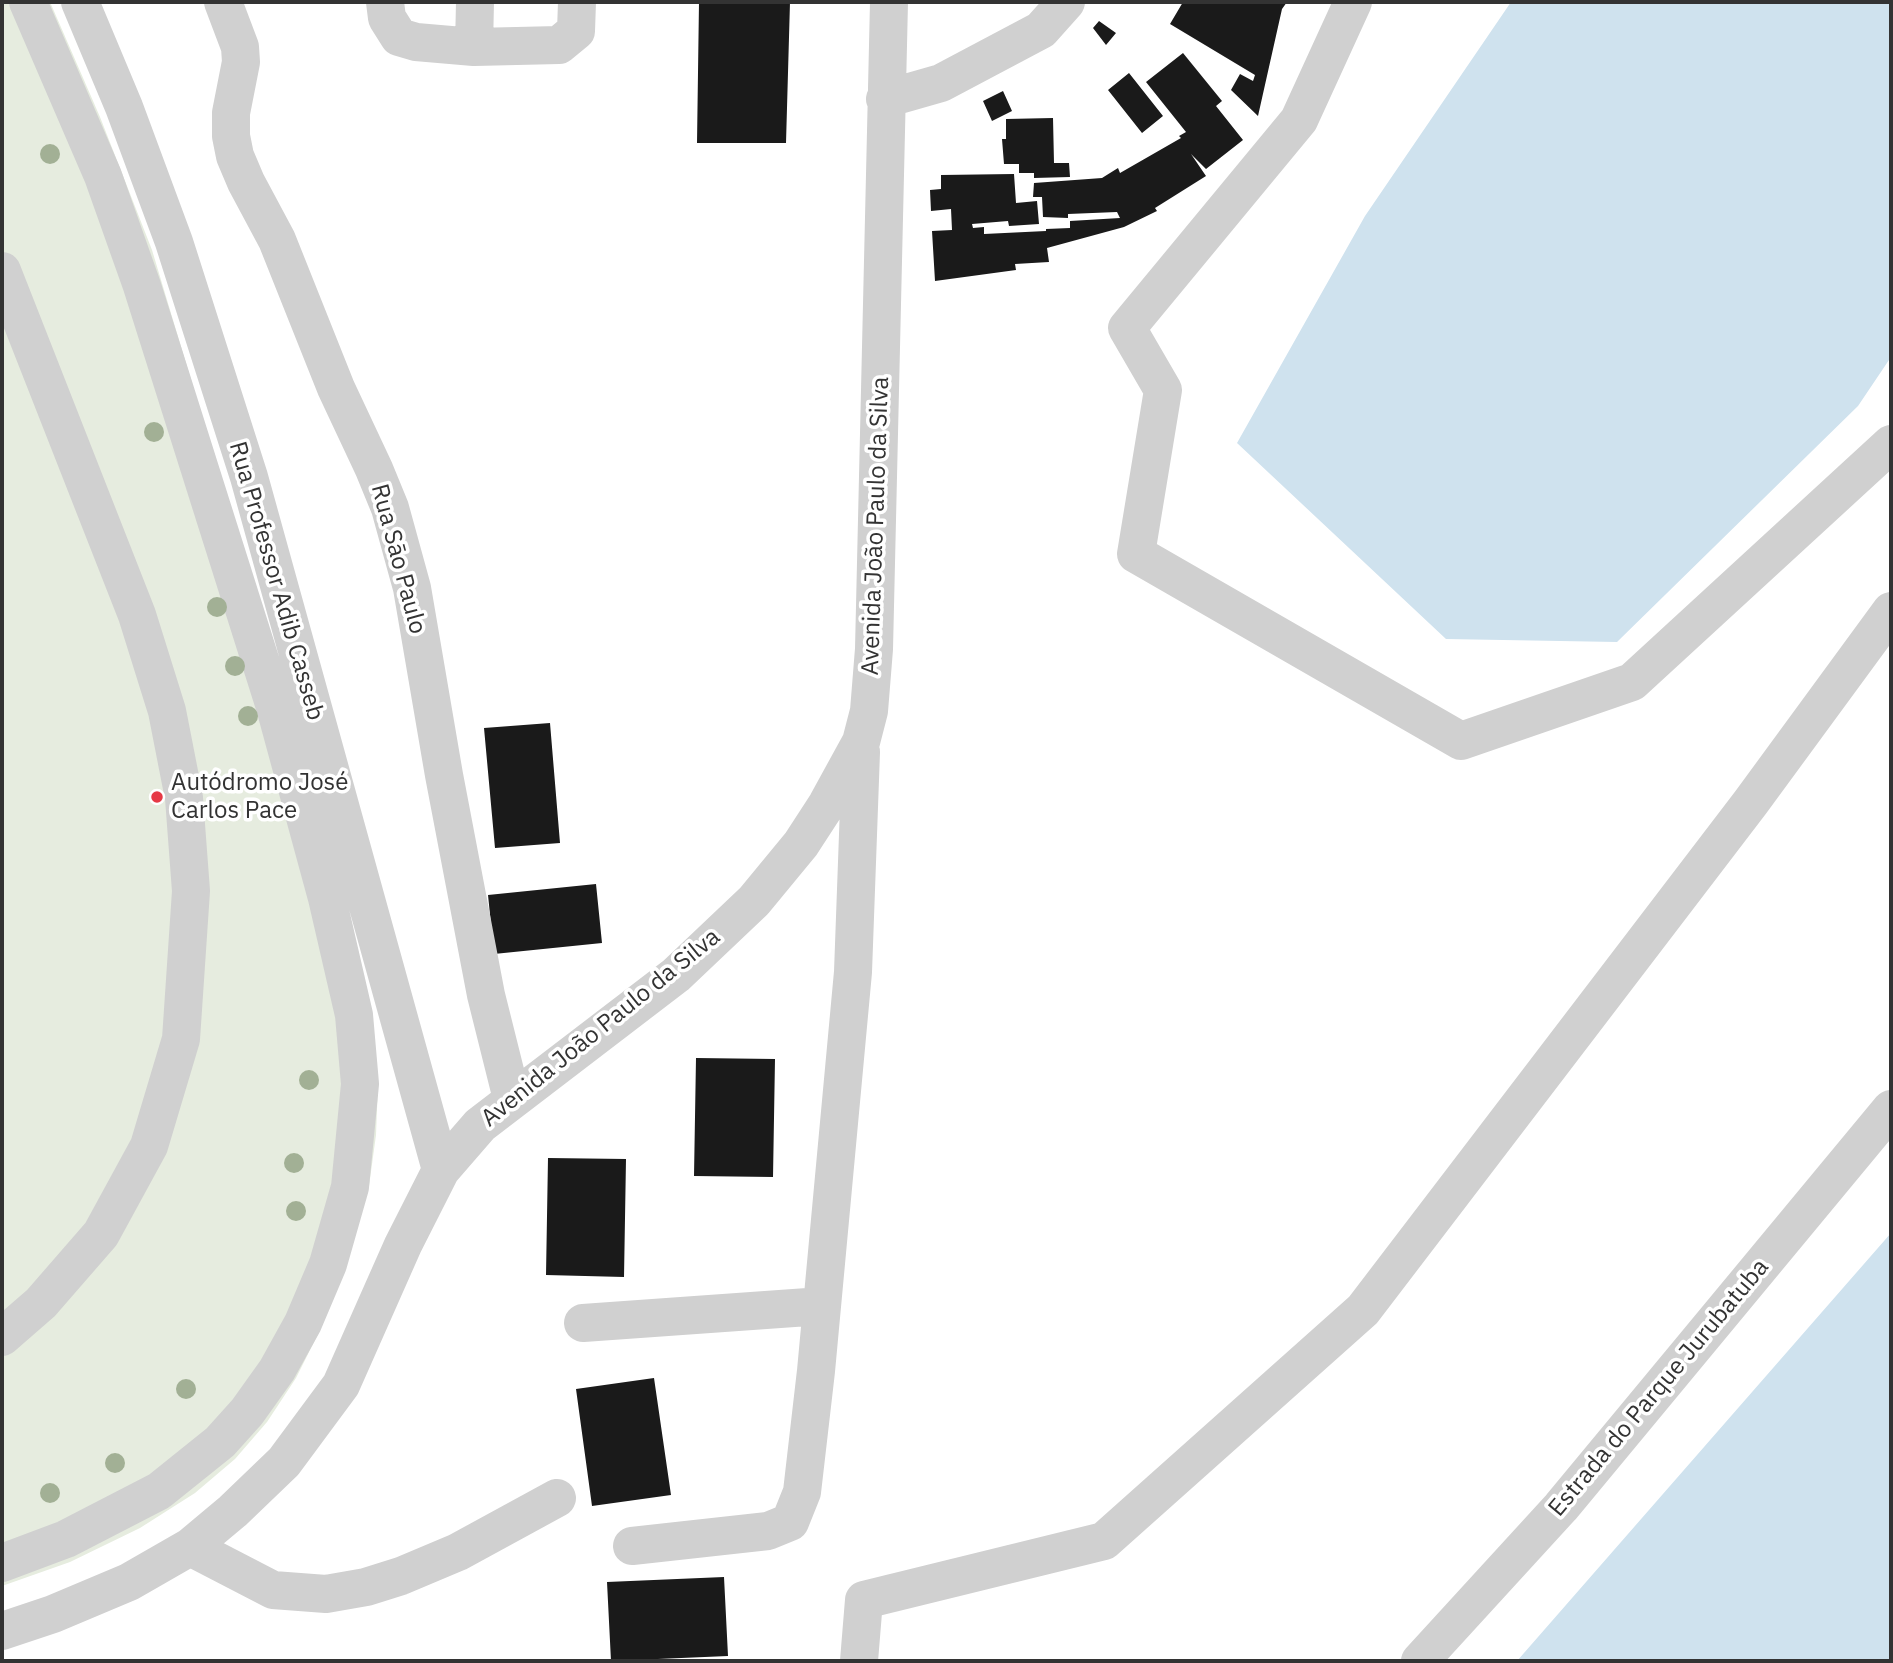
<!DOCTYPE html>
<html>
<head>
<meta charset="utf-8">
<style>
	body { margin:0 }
	#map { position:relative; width:1893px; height:1663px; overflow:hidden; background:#fff; font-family:"IBM Plex Sans",sans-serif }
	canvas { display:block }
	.frame { position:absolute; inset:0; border:4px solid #333; pointer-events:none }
</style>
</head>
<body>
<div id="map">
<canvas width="1893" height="1663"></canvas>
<div class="frame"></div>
</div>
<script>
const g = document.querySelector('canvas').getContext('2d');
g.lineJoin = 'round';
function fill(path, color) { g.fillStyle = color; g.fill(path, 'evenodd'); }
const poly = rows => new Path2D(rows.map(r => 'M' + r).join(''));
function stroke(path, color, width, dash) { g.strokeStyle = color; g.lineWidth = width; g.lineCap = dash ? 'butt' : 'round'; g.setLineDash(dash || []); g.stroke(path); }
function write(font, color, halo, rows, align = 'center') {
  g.font = font + ' "IBM Plex Sans",sans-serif'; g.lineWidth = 7; g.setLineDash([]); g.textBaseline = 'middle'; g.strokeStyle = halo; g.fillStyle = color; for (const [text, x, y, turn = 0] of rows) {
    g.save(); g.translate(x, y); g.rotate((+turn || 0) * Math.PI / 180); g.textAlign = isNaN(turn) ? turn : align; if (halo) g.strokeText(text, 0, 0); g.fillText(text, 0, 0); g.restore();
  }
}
fill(poly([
	[2,2,50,2,100,117,152,250,276,663,378,1084,376,1135,369,1186,319,1332,296,1378,267,1422,235,1459,195,1493,140,1528,70,1562,2,1586]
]), '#e6ecdf');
fill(poly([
	[1511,2,1891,2,1891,357,1858,406,1617,642,1446,639,1237,443,1365,216],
	[1891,1233,1891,1661,1517,1661]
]), '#cfe2ee');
fill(poly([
	[699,2,790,2,786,143,697,143],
	[1183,2,1287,2,1282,9,1258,116,1231,90,1240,74,1253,81,1255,75,1170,24],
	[1099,21,1116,33,1106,45,1093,28],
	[1183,53,1222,101,1216,106,1243,140,1206,169,1191,154,1206,176,1155,208,1157,211,1124,227,1047,248,1049,262,1015,264,1016,270,935,281,932,231,952,230,951,209,931,211,930,190,941,189,941,175,1014,174,1016,203,1037,201,1039,224,1009,226,1008,221,972,224,973,228,984,227,984,234,1046,231,1046,229,1070,228,1070,221,1120,218,1117,212,1068,214,1068,218,1043,217,1042,197,1033,197,1034,183,1102,178,1118,168,1120,173,1181,138,1179,136,1186,132,1146,82],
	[1129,73,1163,116,1142,133,1108,90],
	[1003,91,1012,111,992,121,983,101],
	[1053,118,1054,163,1069,163,1070,177,1034,178,1034,173,1019,173,1019,164,1004,164,1002,139,1006,139,1006,119],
	[550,723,560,843,495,848,484,728],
	[596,884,602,943,494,954,488,895],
	[696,1058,775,1059,773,1177,694,1176],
	[548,1158,626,1159,624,1277,546,1275],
	[654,1378,671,1495,592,1506,576,1389],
	[724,1577,728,1656,611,1661,607,1582]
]), '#1a1a1a');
stroke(poly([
	[80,2,124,107,174,242,249,477,441,1170],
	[223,2,240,47,241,62,231,113,231,136,235,156,246,182,277,240,336,388,374,469,390,508,412,588,444,775,486,995,512,1099],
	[385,2,387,18,399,37,416,42,474,47,559,45,576,31,577,2],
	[1353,2,1299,120,1127,328,1163,390,1136,554,1461,741,1632,682,1891,444],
	[474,47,475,2],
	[885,99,941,83,1041,30,1066,2],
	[2,271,137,615,167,711,184,798,191,891,181,1039,149,1146,101,1234,41,1303,2,1337],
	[583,1323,822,1306],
	[632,1546,768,1531,790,1522,802,1492,816,1371,853,972,861,752],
	[190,1547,273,1590,326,1594,366,1587,401,1576,458,1552,557,1498],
	[2,1563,66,1539,159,1491,220,1442,247,1412,277,1370,303,1323,328,1264,350,1187,360,1084,354,1015,327,898,275,707,142,286,103,176,28,2],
	[2,1631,53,1614,129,1582,190,1547,233,1511,284,1462,341,1385,403,1245,441,1170,480,1125,676,975,754,901,801,844,827,804,861,742,869,711,874,649,889,2],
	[859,1661,864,1600,1104,1541,1363,1310,1751,802,1891,611],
	[1420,1661,1561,1507,1891,1109]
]), '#d0d0d0', 38);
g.fillStyle = '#a2b095';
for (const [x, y] of [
	[50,154],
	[154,432],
	[217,607],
	[235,666],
	[248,716],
	[309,1080],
	[294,1163],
	[296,1211],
	[186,1389],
	[115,1463],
	[50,1493]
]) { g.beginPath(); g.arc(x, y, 10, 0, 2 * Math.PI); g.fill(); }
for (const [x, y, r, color] of [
	[157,797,7,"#e63946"]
]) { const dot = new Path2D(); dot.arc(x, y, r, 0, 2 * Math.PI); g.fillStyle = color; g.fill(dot); stroke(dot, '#fff', 2.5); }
write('24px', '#333', '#fff', [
	["Avenida João Paulo da Silva",876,526,-88],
	["Rua Sāo Paulo",398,559,75],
	["Rua Professor Adib Casseb",276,581,74],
	["Avenida João Paulo da Silva",601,1028,-39],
	["Estrada do Parque Jurubatuba",1659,1388,-50]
]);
write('24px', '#333', '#fff', [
	["Autódromo José",171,783],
	["Carlos Pace",171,811]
], 'left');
</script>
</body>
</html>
